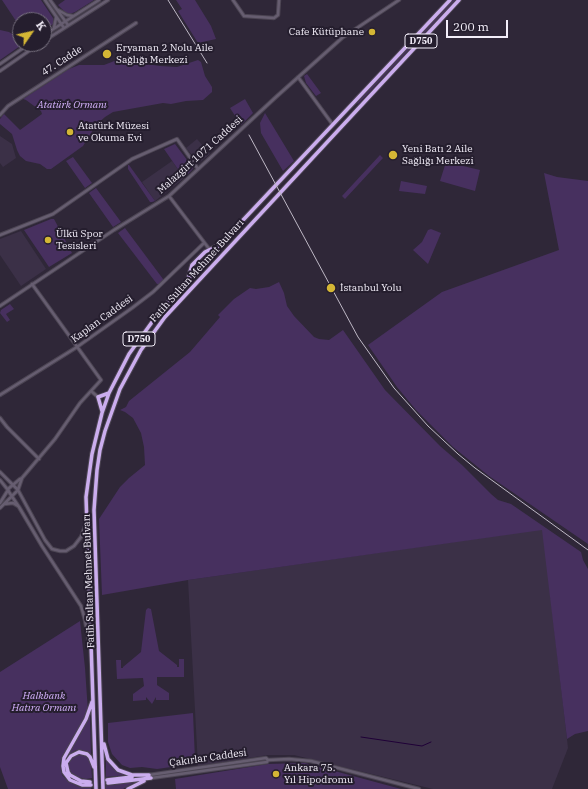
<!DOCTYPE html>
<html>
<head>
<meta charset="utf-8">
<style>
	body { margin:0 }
	#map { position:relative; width:588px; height:789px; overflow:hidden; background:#2f2738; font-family:"IBM Plex Serif",serif }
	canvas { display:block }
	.north { position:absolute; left:12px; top:12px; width:40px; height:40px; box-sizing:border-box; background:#251e2e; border:1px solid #77717f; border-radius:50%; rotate:56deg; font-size:11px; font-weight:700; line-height:16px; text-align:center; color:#f3eef9 }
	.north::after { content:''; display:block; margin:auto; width:14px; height:18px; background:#d4b635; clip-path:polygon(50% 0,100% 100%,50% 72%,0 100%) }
	.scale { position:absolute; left:446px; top:20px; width:62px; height:18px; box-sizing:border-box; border:2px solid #f3eef9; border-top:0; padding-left:5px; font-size:12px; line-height:14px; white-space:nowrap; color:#f3eef9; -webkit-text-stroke:3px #251e2e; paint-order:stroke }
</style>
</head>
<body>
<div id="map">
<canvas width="588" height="789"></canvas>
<div class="north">K</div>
<div class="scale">200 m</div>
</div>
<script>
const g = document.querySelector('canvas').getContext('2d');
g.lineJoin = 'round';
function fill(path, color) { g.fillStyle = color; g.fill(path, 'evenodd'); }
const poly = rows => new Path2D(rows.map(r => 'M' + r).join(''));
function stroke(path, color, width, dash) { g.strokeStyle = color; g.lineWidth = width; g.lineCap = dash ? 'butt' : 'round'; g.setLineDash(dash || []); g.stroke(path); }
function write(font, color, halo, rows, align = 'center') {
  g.font = font + ' "IBM Plex Serif",serif'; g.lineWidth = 4; g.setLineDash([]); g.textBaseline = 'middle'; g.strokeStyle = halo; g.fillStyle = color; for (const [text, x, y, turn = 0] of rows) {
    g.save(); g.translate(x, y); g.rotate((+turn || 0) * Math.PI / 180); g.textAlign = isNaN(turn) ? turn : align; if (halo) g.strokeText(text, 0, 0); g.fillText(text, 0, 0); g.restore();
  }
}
fill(poly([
	[0,136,12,144,16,158,3,167,0,163],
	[197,139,210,154,201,161,197,161,186,148],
	[172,161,184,178,155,201,142,182],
	[21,231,46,269,21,286,0,255,0,239],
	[543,529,568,748,552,789,433,789,294,755,268,755,198,766,188,580]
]), '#3b3047');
fill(poly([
	[2,0,41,0,53,18,53,24,44,30,44,20,20,20,20,27],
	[65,0,94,0,75,12,70,14,65,12,58,5],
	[176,0,195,0,211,26,216,39,198,43,178,11,182,9],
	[453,0,456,0,358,104,357,103],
	[0,30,9,32,20,39,20,44,23,44,0,60],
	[117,60,160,66,177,67,198,60,201,62,205,76,212,87,212,92,203,100,186,101,171,104,163,103,113,112,105,117,96,125,83,146,51,169,47,169,40,164,26,161,20,156,17,150,12,134,0,124,0,119,4,114,20,130,42,114,41,111,26,100,23,99,69,69,79,65,104,65],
	[307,74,321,93,316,96,306,83,304,76],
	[245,99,253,113,241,125,230,108],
	[265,113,294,161,283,171,261,133,260,123],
	[175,144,193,168,192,170,184,178,164,149],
	[380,155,383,158,345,199,342,196],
	[73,157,92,183,85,188,66,161],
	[446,162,480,170,475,191,440,181],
	[128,165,129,165,155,201,152,202,150,202,128,169],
	[544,173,557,177,588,181,588,544,489,476,453,447,416,410,397,387,368,345,442,292,559,250],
	[401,181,427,186,425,194,399,191],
	[96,188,121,222,113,227,89,193],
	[51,219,54,219,72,253,49,267,24,230],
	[125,228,163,279,163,281,159,284,157,284,118,233],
	[431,229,441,233,428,264,413,250,422,242,428,230],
	[279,282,284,293,287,306,294,316,314,337,319,339,329,340,343,330,385,390,440,446,462,465,491,494,498,500,511,504,581,552,583,560,588,569,588,731,575,734,567,739,542,530,188,580,102,595,99,519,120,487,129,478,145,465,144,447,141,433,133,418,125,412,120,410,126,407,129,401,190,352,220,317,218,315,234,299,250,288,256,289,269,287],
	[10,304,14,309,6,314,10,320,7,322,0,313,1,310],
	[148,608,151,609,159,651,177,665,177,667,179,667,179,659,184,659,184,677,157,677,157,685,169,693,169,700,156,700,156,697,152,704,146,697,146,700,133,701,133,694,144,686,143,678,117,679,116,660,121,660,121,668,123,668,123,667,141,652,146,610],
	[80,621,85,668,88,712,60,763,62,775,68,781,80,787,91,787,91,789,8,789,0,767,0,672],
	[193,713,195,760,192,764,157,769,142,767,130,768,122,765,112,754,108,742,108,723],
	[90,716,91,755,86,751,80,750,76,750,68,755],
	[82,754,87,757,91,763,92,778,86,779,78,777,71,773,68,768,68,763,73,756],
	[106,758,110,764,118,772,128,775,106,777],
	[305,763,401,789,176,789,175,779,268,764],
	[135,782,123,789,106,789,106,785]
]), '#47305f');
stroke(poly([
	[361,737,422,746,431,742]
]), '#1f0037', 1);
const secondary = poly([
	[45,0,64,28],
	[50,0,68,25],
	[233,0,244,16,274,18,278,15,279,0],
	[58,10,67,15,73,16],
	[54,28,56,18],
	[44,35,99,0],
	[44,41,108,0],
	[0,64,29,44],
	[0,71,39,44],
	[298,77,333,125],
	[0,115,8,106,136,23],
	[169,196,210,250],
	[0,235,53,214,132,159,177,139,198,169],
	[0,306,114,230,169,196,276,97,342,38,399,0],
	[91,391,98,397],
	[0,395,77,347,132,308,153,292,204,243],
	[0,418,7,427,39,459],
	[0,472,18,490,0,508],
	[22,478,55,439,80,403,101,380,32,284],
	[0,480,8,490,0,503],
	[4,504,13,503,18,506],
	[86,524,81,537,74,546,66,551,60,551,52,549,45,540,18,490,22,478,20,479,8,489,9,492,19,507,42,546,81,606,85,620,90,647],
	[268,760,289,759,311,761,419,789],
	[149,775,266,758,268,760,267,762,151,778]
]);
const highway = poly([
	[188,279,192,265,205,252,217,246],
	[102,411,98,397,109,393],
	[104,744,108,759,118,770,132,775,149,775],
	[107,780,132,777],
	[90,782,81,781,70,775,68,772,66,763,71,756,79,752,87,754,90,757,94,767],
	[108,783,151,778],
	[91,785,82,785,70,780,64,772,63,766,64,758,86,719,92,702],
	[96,789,86,497,92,454,102,413,109,393,129,354,160,311,213,252,450,0],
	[103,789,94,510,97,470,100,450,105,431,120,389,141,350,165,317,459,0],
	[128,789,144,781]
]);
stroke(secondary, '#4c4553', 4.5);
stroke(highway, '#4c4553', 5.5);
stroke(secondary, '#665d70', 2.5);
stroke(highway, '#cbadee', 3.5);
stroke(poly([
	[168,0,207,63],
	[249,135,358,337,394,388,428,426,458,454,475,468,588,550]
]), '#bfb9c6', 1);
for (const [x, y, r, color] of [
	[372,32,4,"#d4b635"],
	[107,54,5,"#d4b635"],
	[70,132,4,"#d4b635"],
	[393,155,5,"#d4b635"],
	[48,240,4,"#d4b635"],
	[331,288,5,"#d4b635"],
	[276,774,4,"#d4b635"]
]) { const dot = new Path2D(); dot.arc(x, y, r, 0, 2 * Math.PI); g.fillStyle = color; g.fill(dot); stroke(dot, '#251e2e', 1.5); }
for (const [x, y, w] of [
	[421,41,32],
	[139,339,32]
]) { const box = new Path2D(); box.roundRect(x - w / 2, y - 7, w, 14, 3); g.fillStyle = '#251e2e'; g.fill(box); stroke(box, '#f3eef9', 1); }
write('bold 9px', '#f3eef9', null, [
	["D750",421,41],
	["D750",139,339]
]);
write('10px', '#f3eef9', '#251e2e', [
	["Cafe Kütüphane",364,32,"right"],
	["Eryaman 2 Nolu Aile",116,48],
	["Sağlığı Merkezi",116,60],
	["Atatürk Müzesi",78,126],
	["ve Okuma Evi",78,138],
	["Yeni Batı 2 Aile",402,149],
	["Sağlığı Merkezi",402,161],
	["Ülkü Spor",56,234],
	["Tesisleri",56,246],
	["İstanbul Yolu",340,288],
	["Ankara 75.",284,768],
	["Yıl Hipodromu",284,780]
], 'left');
write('10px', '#f3eef9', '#251e2e', [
	["47. Cadde",62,61,-33],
	["Malazgirt 1071 Caddesi",200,155,-42],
	["Fatih Sultan Mehmet Bulvarı",197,271,-48],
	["Kaplan Caddesi",102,319,-36],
	["Fatih Sultan Mehmet Bulvarı",89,581,-92],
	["Çakırlar Caddesi",208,758,-8]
]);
write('italic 10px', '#d5b2fd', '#251e2e', [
	["Atatürk Ormanı",72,105],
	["Halkbank",44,696],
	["Hatıra Ormanı",44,708]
]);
</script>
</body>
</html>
